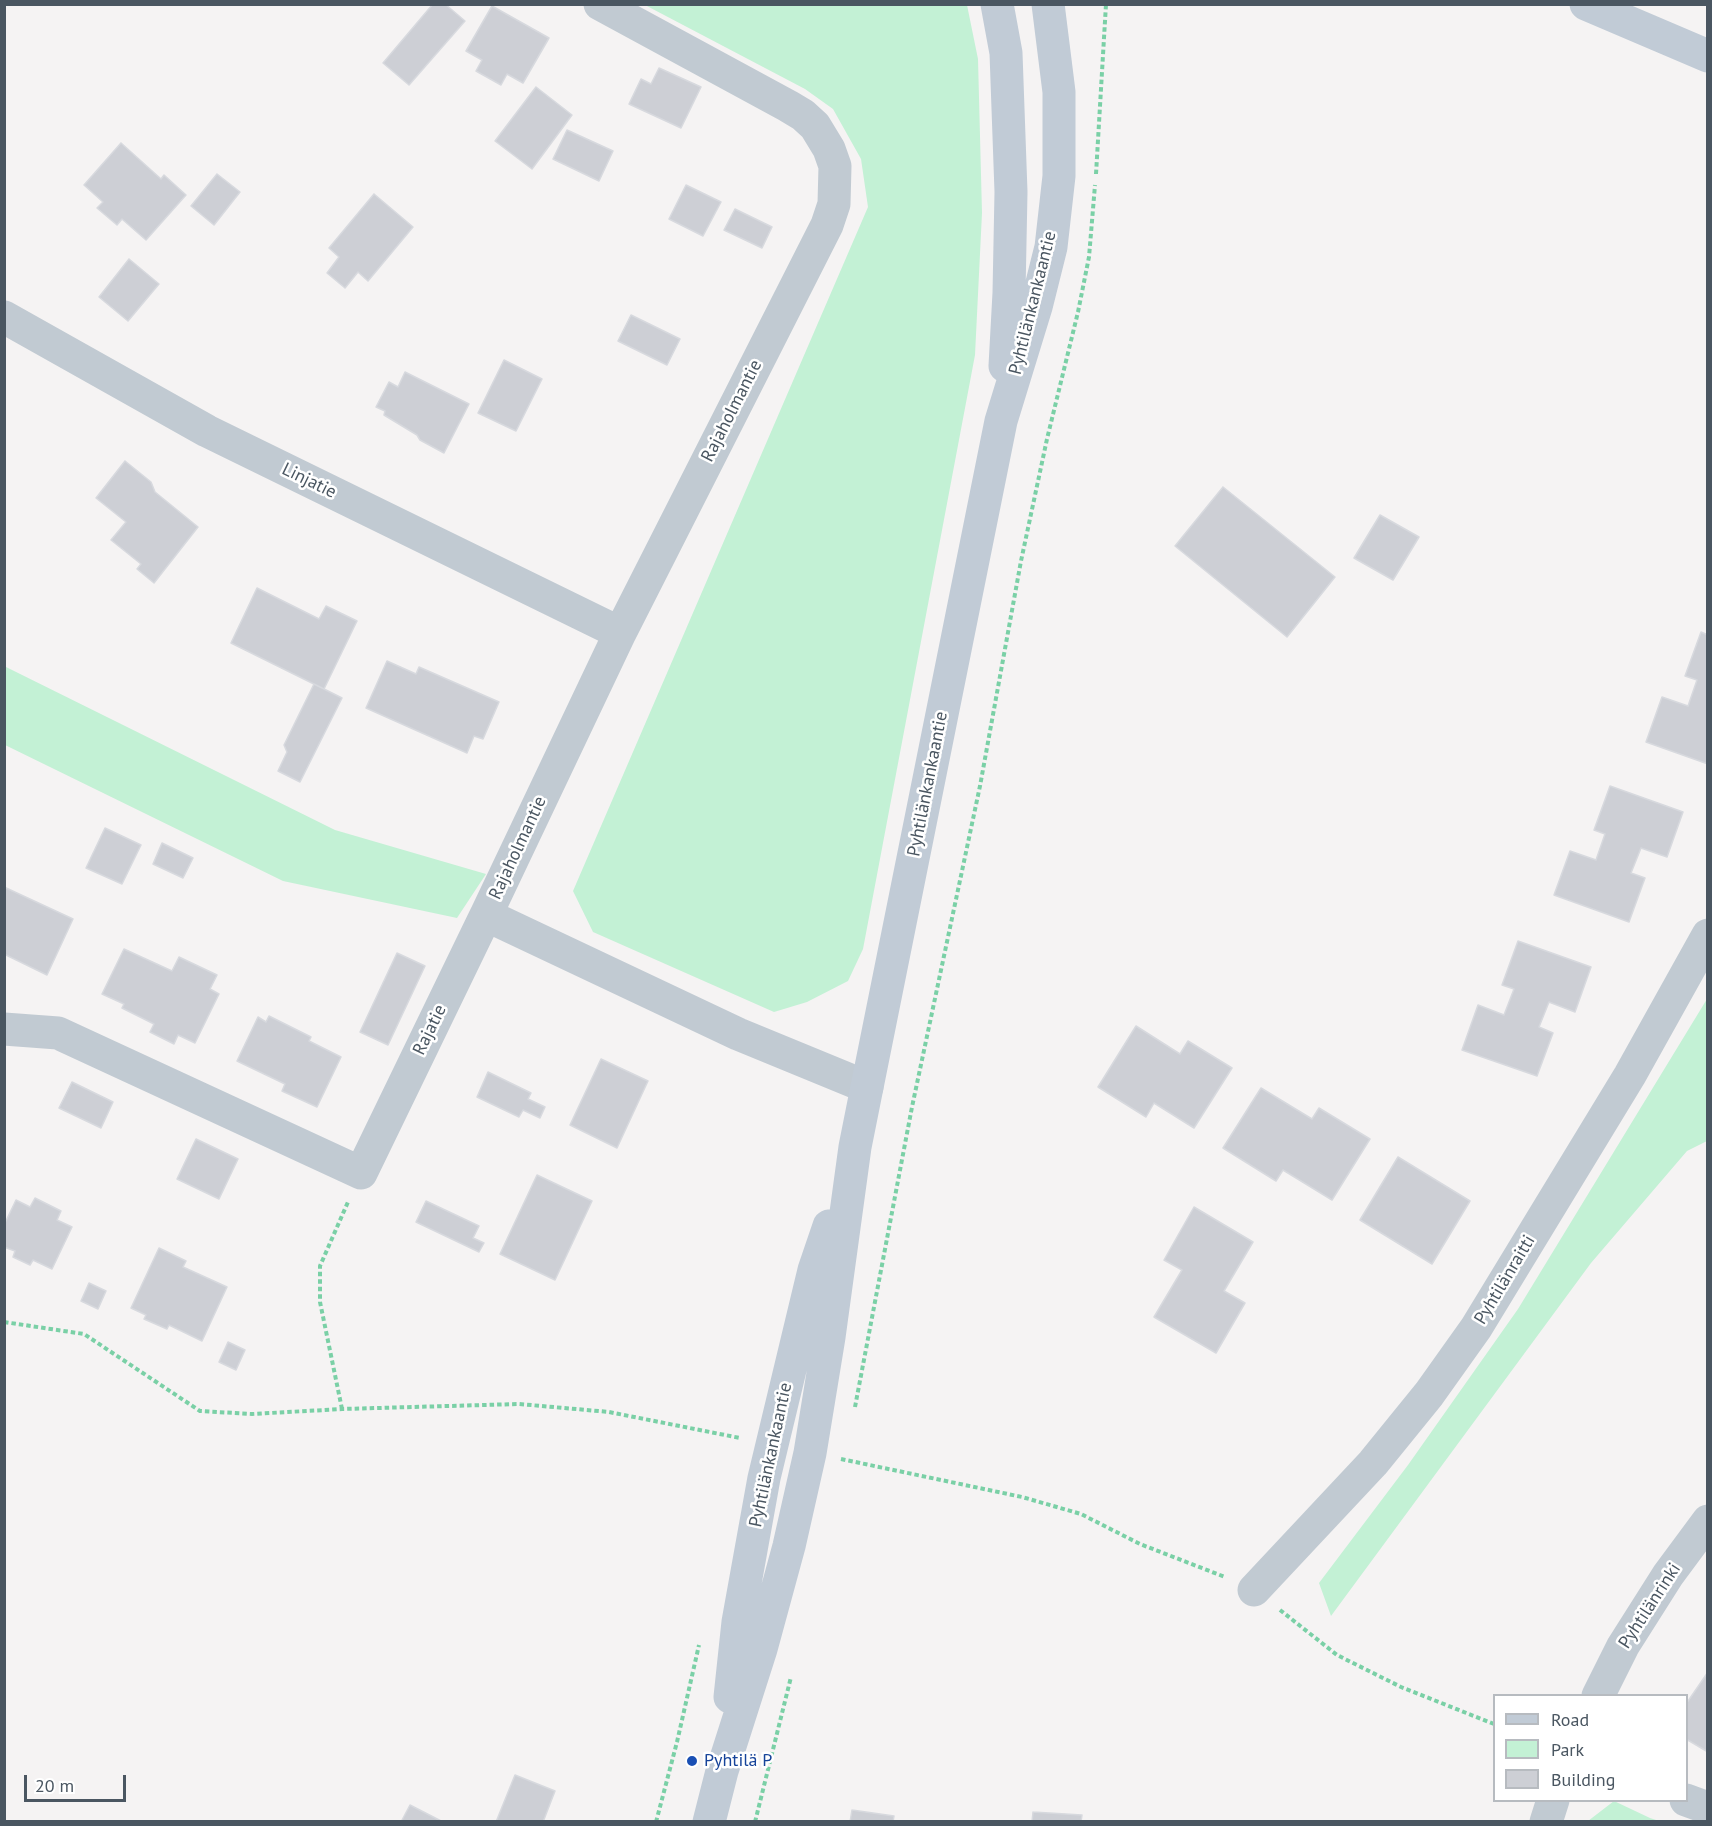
<!DOCTYPE html>
<html>
<head>
<meta charset="utf-8">
<style>
	body { margin:0 }
	#map { position:relative; width:1712px; height:1826px; overflow:hidden; background:#f5f3f3; font-family:"PT Sans",sans-serif }
	canvas { display:block }
	.frame { position:absolute; inset:0; border:6px solid #4a5661; pointer-events:none }
	.legend { position:absolute; left:1493px; top:1694px; width:195px; height:108px; box-sizing:border-box; background:#fff; border:2px solid #b7bbc0; margin:0; padding:8px 10px; list-style:none; font-size:18px; color:#4a5661 }
	.legend li { display:flex; align-items:center; gap:12px; height:30px }
	.legend b { width:30px; border:2px solid #b7bbc0 }
	.scale { position:absolute; left:24px; top:1775px; width:102px; height:27px; box-sizing:border-box; border:3px solid #4a5661; border-top:0; padding-left:8px; font-size:18px; line-height:21px; white-space:nowrap; color:#4a5661; -webkit-text-stroke:4px #fff; paint-order:stroke }
</style>
</head>
<body>
<div id="map">
<canvas width="1712" height="1826"></canvas>
<div class="frame"></div>
<ul class="legend">
<li><b style="height:8px;background:#c1cbd6"></b>Road</li>
<li><b style="height:16px;background:#c3f1d5"></b>Park</li>
<li><b style="height:16px;background:#cdcfd5"></b>Building</li>
</ul>
<div class="scale">20 m</div>
</div>
<script>
const g = document.querySelector('canvas').getContext('2d');
g.lineJoin = 'round';
function fill(path, color) { g.fillStyle = color; g.fill(path, 'evenodd'); }
const poly = rows => new Path2D(rows.map(r => 'M' + r).join(''));
function stroke(path, color, width, dash) { g.strokeStyle = color; g.lineWidth = width; g.lineCap = dash ? 'butt' : 'round'; g.setLineDash(dash || []); g.stroke(path); }
function write(font, color, halo, rows, align = 'center') {
  g.font = font + ' "PT Sans",sans-serif'; g.lineWidth = 5; g.setLineDash([]); g.textBaseline = 'middle'; g.strokeStyle = halo; g.fillStyle = color; for (const [text, x, y, turn = 0] of rows) {
    g.save(); g.translate(x, y); g.rotate((+turn || 0) * Math.PI / 180); g.textAlign = isNaN(turn) ? turn : align; if (halo) g.strokeText(text, 0, 0); g.fillText(text, 0, 0); g.restore();
  }
}
fill(poly([
	[645,5,967,5,978,59,982,213,975,355,863,949,848,981,807,1002,774,1012,593,932,573,891,868,207,861,159,833,109,805,89],
	[4,666,335,830,486,874,457,918,283,881,5,745],
	[1707,999,1707,1141,1687,1151,1591,1263,1331,1616,1319,1583,1408,1465,1518,1309],
	[1614,1801,1650,1818,1659,1821,1588,1821]
]), '#c3f1d5');
const building = poly([
	[433,4,445,4,465,21,409,85,383,63,433,4],
	[492,6,549,38,523,83,507,74,501,85,476,71,482,60,466,51,492,6],
	[659,68,701,87,681,128,629,104,641,79,651,84,659,68],
	[536,87,572,115,532,169,495,141,536,87],
	[567,130,613,151,599,181,553,159,567,130],
	[121,143,161,179,164,175,186,195,146,240,122,219,117,225,97,208,103,202,84,185,121,143],
	[217,174,240,192,214,225,191,206,217,174],
	[686,185,721,202,703,236,669,219,686,185],
	[374,194,413,227,368,281,358,272,345,288,327,273,339,257,329,248,374,194],
	[735,209,772,227,762,248,724,230,735,209],
	[129,259,159,284,128,321,99,297,129,259],
	[631,315,680,339,667,365,618,341,631,315],
	[504,360,542,379,516,431,478,413,504,360],
	[405,372,469,404,444,453,420,440,417,435,384,415,385,411,376,407,389,382,398,387,405,372],
	[125,461,151,482,155,492,198,527,154,583,137,569,141,564,111,540,126,522,96,498,125,461],
	[1223,487,1335,577,1287,637,1175,546,1223,487],
	[1380,515,1419,537,1393,580,1354,558,1380,515],
	[257,588,319,619,326,606,357,621,324,689,231,643,257,588],
	[1701,632,1708,635,1708,764,1646,742,1662,697,1688,706,1697,680,1685,676,1701,632],
	[387,661,416,674,419,667,499,702,483,739,474,736,467,753,366,708,387,661],
	[314,684,342,698,300,782,278,771,287,752,284,745,314,684],
	[1610,786,1683,812,1667,857,1641,848,1631,873,1645,878,1629,922,1554,895,1570,851,1596,860,1605,834,1594,830,1610,786],
	[105,828,141,845,122,884,86,868,105,828],
	[162,843,193,858,183,878,153,864,162,843],
	[4,887,73,919,47,975,4,954,4,887],
	[1518,941,1591,967,1575,1012,1549,1002,1539,1027,1553,1033,1537,1076,1462,1050,1478,1005,1504,1015,1514,989,1502,985,1518,941],
	[124,949,172,971,179,957,217,975,210,989,219,994,195,1043,178,1035,174,1044,150,1032,154,1024,122,1008,124,1004,102,994,124,949],
	[397,953,425,966,388,1045,360,1032,397,953],
	[269,1016,311,1037,309,1041,341,1057,317,1107,282,1091,285,1084,237,1061,258,1017,266,1022,269,1016],
	[1136,1026,1180,1054,1188,1041,1232,1068,1194,1128,1154,1103,1146,1117,1098,1087,1136,1026],
	[601,1059,648,1081,617,1148,570,1125,601,1059],
	[488,1072,531,1093,528,1099,545,1107,540,1118,523,1110,519,1117,477,1097,488,1072],
	[72,1082,113,1102,101,1128,59,1108,72,1082],
	[1261,1088,1312,1119,1319,1108,1370,1139,1332,1200,1283,1170,1276,1181,1223,1148,1261,1088],
	[196,1139,238,1159,219,1199,177,1179,196,1139],
	[1398,1157,1470,1201,1432,1264,1360,1220,1398,1157],
	[537,1175,592,1201,555,1280,500,1254,537,1175],
	[35,1198,61,1211,57,1220,72,1227,52,1269,33,1260,30,1265,13,1257,15,1251,4,1247,4,1225,16,1200,30,1207,35,1198],
	[426,1201,479,1226,473,1238,484,1243,479,1252,416,1222,426,1201],
	[1194,1207,1253,1242,1224,1291,1245,1303,1216,1353,1154,1317,1182,1270,1164,1260,1194,1207],
	[159,1248,186,1261,183,1267,227,1287,202,1341,169,1325,167,1329,144,1319,146,1315,131,1308,159,1248],
	[89,1283,106,1291,98,1309,81,1301,89,1283],
	[228,1342,245,1350,236,1370,219,1362,228,1342],
	[1708,1672,1708,1752,1686,1739,1686,1704,1708,1672],
	[515,1775,555,1791,543,1822,496,1822,515,1775],
	[410,1805,443,1822,401,1822,410,1805],
	[852,1810,894,1816,893,1822,850,1822,852,1810],
	[1033,1812,1082,1815,1081,1822,1032,1822,1033,1812]
]);
fill(building, '#cdcfd5');
stroke(building, '#d7d9de', 1.5);
stroke(poly([
	[1096,174,1106,4],
	[4,1322,84,1334,200,1411,252,1414,342,1409,519,1404,609,1412,740,1438],
	[855,1407,912,1107,980,786,1021,561,1047,439,1078,312,1089,257,1095,185],
	[342,1409,320,1302,320,1266,348,1202],
	[841,1459,1022,1497,1081,1514,1140,1544,1225,1577],
	[1280,1610,1337,1655,1401,1687,1494,1724],
	[656,1822,677,1742,699,1645],
	[755,1822,791,1677]
]), '#7ad0a6', 4, [4.5, 3]);
stroke(poly([
	[4,317,207,431,620,633],
	[486,915,620,633,827,225,834,204,835,166,829,149,815,126,803,115,788,106,600,4],
	[4,1029,58,1033,361,1173,486,915,738,1034,867,1087],
	[1254,1590,1373,1463,1429,1394,1476,1328,1630,1075,1708,935],
	[1598,1696,1623,1646,1668,1575,1708,1521],
	[1686,1800,1708,1808],
	[1546,1822,1553,1800]
]), '#c1cad2', 33);
stroke(poly([
	[997,4,1006,53,1011,192,1009,293,1005,366],
	[1586,4,1708,56],
	[730,1697,738,1622,764,1478,814,1270,829,1226],
	[709,1822,722,1771,761,1649,789,1546,810,1453,829,1337,855,1147,867,1087,1001,421,1036,307,1051,247,1059,176,1059,92,1048,4]
]), '#c1cbd6', 33);
for (const [x, y, r, color] of [
	[692,1761,6,"#1a4fb4"]
]) { const dot = new Path2D(); dot.arc(x, y, r, 0, 2 * Math.PI); g.fillStyle = color; g.fill(dot); stroke(dot, '#fff', 2); }
write('18px', '#4a5661', '#fff', [
	["Pyhtilänkankaantie",1033,303,-76],
	["Rajaholmantie",732,411,-63],
	["Linjatie",309,481,26],
	["Pyhtilänkankaantie",928,784,-79],
	["Rajaholmantie",518,848,-65],
	["Rajatie",430,1030,-64],
	["Pyhtilänraitti",1505,1280,-59],
	["Pyhtilänkankaantie",771,1455,-78],
	["Pyhtilänrinki",1650,1606,-57]
]);
write('18px', '#164399', '#fff', [
	["Pyhtilä P",704,1761]
], 'left');
</script>
</body>
</html>
